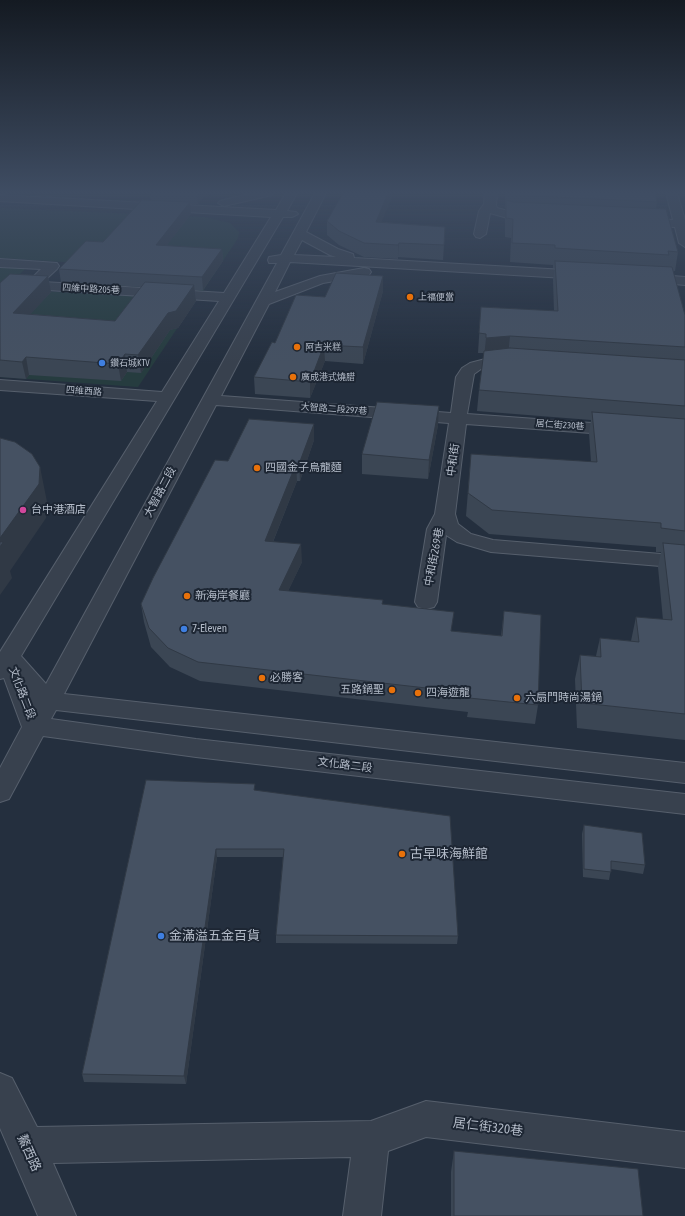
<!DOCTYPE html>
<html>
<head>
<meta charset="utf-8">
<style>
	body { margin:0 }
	canvas { display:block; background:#242f3e }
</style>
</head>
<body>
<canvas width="685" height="1216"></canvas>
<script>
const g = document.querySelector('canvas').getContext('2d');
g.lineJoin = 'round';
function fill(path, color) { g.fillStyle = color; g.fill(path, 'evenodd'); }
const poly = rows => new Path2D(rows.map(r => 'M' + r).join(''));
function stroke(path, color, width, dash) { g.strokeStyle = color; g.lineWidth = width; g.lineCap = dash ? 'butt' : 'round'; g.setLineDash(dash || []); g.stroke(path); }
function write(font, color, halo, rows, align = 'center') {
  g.font = font + ' "Asap Condensed","Noto Sans TC",sans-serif'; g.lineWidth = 4; g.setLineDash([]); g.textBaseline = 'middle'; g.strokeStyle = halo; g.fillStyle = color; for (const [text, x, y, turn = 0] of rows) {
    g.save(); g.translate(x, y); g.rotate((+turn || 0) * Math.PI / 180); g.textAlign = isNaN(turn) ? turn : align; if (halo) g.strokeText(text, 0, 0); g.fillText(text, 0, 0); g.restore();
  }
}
fill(poly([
	[0,208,204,217,230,223,239,232,238,238,203,291,60,282,79,263,0,258],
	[0,267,26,268,5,289,196,300,138,387,0,377]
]), '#263c3f');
const minor = poly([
	[252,193,273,193,272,195,224,206,218,203,220,201,252,193],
	[286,193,297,193,287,211,296,212,298,214,292,217,283,217,21,656,46,684,277,263,269,263,268,260,269,257,281,255,315,193,326,193,306,232,338,249,353,254,354,258,583,271,588,272,590,275,588,278,583,279,290,262,275,292,320,276,364,268,369,269,371,272,369,275,364,276,323,283,269,304,221,396,451,413,456,377,462,368,470,363,493,357,517,359,520,362,517,365,493,367,481,369,474,374,467,414,619,425,625,426,628,430,625,434,619,435,466,424,455,514,458,524,471,534,493,540,685,556,685,568,491,552,457,542,446,535,437,602,434,607,426,609,418,607,415,602,427,529,435,514,449,423,216,405,64,694,685,763,685,783,56,710,51,719,196,739,685,794,685,814,196,757,43,736,9,799,0,802,0,768,22,727,4,678,0,679,0,652,157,401,0,390,0,380,162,392,219,301,32,289,27,288,25,285,41,269,0,267,0,259,57,263,59,266,57,269,43,282,224,293,271,217,0,201,0,195,276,210,286,193],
	[302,240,330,255,336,257,294,255,302,240],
	[485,193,497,193,496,205,497,208,512,212,534,213,540,217,534,221,511,219,490,213,486,234,480,238,476,237,474,234,479,211,484,204,485,193],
	[666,193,677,193,685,220,685,247,679,243,675,227,640,226,634,222,640,218,673,220,666,193],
	[646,274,685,277,685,285,641,281,639,278,641,275,646,274],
	[0,1073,12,1078,37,1127,371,1121,426,1101,685,1132,685,1168,426,1137,388,1151,381,1216,343,1216,351,1157,53,1163,76,1216,38,1216,0,1128,0,1073]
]);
stroke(minor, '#565f6c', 2);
fill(minor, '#38414e');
fill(poly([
	[150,193,229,193,205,196,198,204,190,204,191,214,166,246,222,249,223,261,203,290,195,290,196,301,178,328,170,330,141,373,127,372,121,381,29,375,26,379,0,377,0,283,48,276,51,292,30,314,115,321,142,287,61,282,59,269,103,242,151,200],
	[343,193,392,193,392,197,381,222,445,227,443,260,398,257,398,259,364,257,339,245,327,235,327,221],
	[505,193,655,193,657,202,656,209,678,252,675,271,673,271,685,315,685,740,577,728,575,679,580,655,596,656,600,638,631,641,636,617,663,620,658,567,661,552,656,552,656,547,489,534,466,516,471,454,591,462,589,433,591,420,477,411,479,390,484,353,478,353,481,307,554,311,553,279,555,268,553,268,553,265,510,262,511,238,505,237,505,219,506,208,505,208],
	[383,276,383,291,363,364,325,361,310,398,255,394,254,377,275,343,325,297],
	[439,406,438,425,428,479,362,474,362,454],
	[314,440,300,481,297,481,273,542,302,562,288,591,382,604,452,631,501,636,504,611,538,705,535,724,467,717,468,712,200,681,170,667,151,647,144,622,141,604,228,461],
	[146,780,255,790,458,936,457,944,276,943,276,935,283,857,217,857,186,1084,84,1082,82,1074],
	[584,825,645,865,643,874,611,869,609,880,583,877,582,834],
	[454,1151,643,1216,451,1216,451,1172]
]), '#3b4654');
fill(poly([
	[197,193,229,193,205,196,198,204],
	[388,193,392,193,392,197,376,235,376,222],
	[190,202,191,214,158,257,156,245],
	[399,243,398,257,398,259,398,245],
	[222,249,223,261,203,290,202,277],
	[48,276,51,292,16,330,13,313],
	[383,276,383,291,363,364,363,347],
	[194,285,196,301,178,328,170,330,141,373,138,355,168,313],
	[510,336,508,356,484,358,486,338],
	[324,345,325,361,310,398,310,382],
	[125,354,127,372,121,381,118,364],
	[26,357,29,375,26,379,22,362],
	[439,406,438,425,428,479,429,460],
	[314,424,314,440,300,481,299,464],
	[296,464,297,481,266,559,265,541],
	[40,467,47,502,46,518,10,571,12,578,0,595,0,538],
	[301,544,302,562,280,608,279,590],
	[216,849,217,857,186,1084,184,1076]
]), '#303945');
const building = poly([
	[343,193,388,193,376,222,445,227,444,245,399,243,398,245,364,243,339,231,327,221,343,193],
	[508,193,655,193,657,202,513,195,508,193],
	[142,200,190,202,156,245,222,249,202,277,59,269,86,241,103,242,142,200],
	[506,200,513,202,666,209,678,252,668,251,669,255,555,248,555,245,512,243,513,219,506,218,506,200],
	[555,261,672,267,685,315,685,347,510,336,486,338,486,334,479,333,481,307,558,311,555,261],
	[336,273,383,276,363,347,324,345,310,382,254,377,272,342,275,343,296,295,325,297,336,273],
	[10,274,48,276,13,313,115,321,145,282,194,285,176,311,168,313,138,355,125,354,118,364,26,357,22,362,0,360,0,283,10,274],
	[510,348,685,360,685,406,479,390,484,351,510,348],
	[377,402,439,406,429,460,362,454,377,402],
	[592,412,685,419,685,531,661,528,661,523,492,510,468,493,471,454,597,462,592,412],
	[249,419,314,424,299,464,296,464,265,541,301,544,279,590,383,600,382,604,454,612,451,631,502,636,504,611,541,615,538,705,469,698,470,693,198,662,168,648,149,628,141,604,153,578,215,460,228,461,249,419],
	[0,438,15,442,32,454,40,467,39,484,0,538,0,438],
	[0,542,3,542,0,547,0,542],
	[663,543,685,545,685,714,582,703,580,655,601,657,600,638,639,642,636,617,672,620,663,543],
	[146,780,255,784,254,790,450,816,458,936,276,935,284,849,216,849,184,1076,82,1074,146,780],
	[584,825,642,833,645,865,611,861,611,872,584,869,584,825],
	[454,1151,638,1169,643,1216,454,1216,454,1151]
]);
fill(building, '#455162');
stroke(building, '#303945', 1);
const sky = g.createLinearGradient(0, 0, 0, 364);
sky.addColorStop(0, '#141a22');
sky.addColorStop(0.53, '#3f4d63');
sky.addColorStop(1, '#3f4d6300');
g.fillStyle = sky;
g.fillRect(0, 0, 685, 364);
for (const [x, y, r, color] of [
	[410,297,4,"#e8710a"],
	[297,347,4,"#e8710a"],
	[102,363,4,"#3f7fe0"],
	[293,377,4,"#e8710a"],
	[257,468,4,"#e8710a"],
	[23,510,4,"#d1479c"],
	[187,596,4,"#e8710a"],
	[184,629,4,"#3f7fe0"],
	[262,678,4,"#e8710a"],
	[392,690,4,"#e8710a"],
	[418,693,4,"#e8710a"],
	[517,698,4,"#e8710a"],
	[402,854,4,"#e8710a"],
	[161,936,4,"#3f7fe0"]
]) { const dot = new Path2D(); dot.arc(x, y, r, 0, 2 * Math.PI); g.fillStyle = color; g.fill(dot); stroke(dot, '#1d2633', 1.5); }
write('9px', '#b4bcc9', '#1d2633', [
	["四維中路205巷",91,289,3],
	["四維西路",84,391,4],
	["大智路二段297巷",334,409,4],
	["居仁街230巷",560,425,4]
]);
write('9px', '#b4bcc9', '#1d2633', [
	["上福便當",418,297],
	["阿吉米糕",305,347],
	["鑽石城KTV",110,363],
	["廣成港式燒腊",301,377]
], 'left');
write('11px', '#b4bcc9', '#1d2633', [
	["中和街",453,460,-82],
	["大智路二段",160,492,-62],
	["中和街269巷",434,557,-79],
	["文化路二段",22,693,69],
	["文化路二段",345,765,7]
]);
write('11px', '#b4bcc9', '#1d2633', [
	["四國金子烏龍麵",265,468],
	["台中港酒店",31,510],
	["新海岸餐廳",195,596],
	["7-Eleven",192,629],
	["必勝客",270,678],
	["五路鍋聖",384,690,"right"],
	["四海遊龍",426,693],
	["六扇門時尚湯鍋",525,698]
], 'left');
write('13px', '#b4bcc9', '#1d2633', [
	["古早味海鮮館",410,854],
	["金滿溢五金百貨",169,936]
], 'left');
write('13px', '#b4bcc9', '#1d2633', [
	["居仁街320巷",488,1127,7],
	["鰲西路",29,1153,66]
]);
</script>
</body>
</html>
